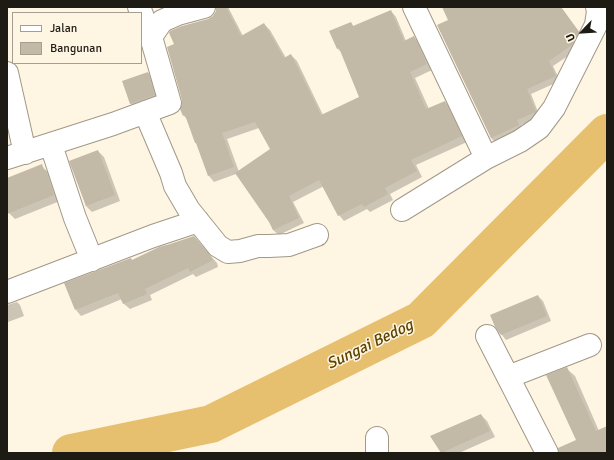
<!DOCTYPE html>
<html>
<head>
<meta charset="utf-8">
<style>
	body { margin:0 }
	#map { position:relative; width:614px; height:460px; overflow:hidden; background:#fff5e3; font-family:Signika,sans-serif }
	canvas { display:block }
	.frame { position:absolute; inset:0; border:8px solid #1e1b15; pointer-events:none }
	.legend { position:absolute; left:12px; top:12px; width:130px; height:52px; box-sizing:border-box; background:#fff5e3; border:1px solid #a59e91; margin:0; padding:5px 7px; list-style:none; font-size:12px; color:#1e1b15 }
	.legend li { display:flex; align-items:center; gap:8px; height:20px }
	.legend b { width:20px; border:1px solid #a59e91 }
	.north { position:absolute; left:562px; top:12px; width:40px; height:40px; -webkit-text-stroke:3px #fff5e3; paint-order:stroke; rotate:245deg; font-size:11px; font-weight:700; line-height:16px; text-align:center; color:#1e1b15 }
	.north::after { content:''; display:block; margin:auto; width:14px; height:18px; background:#1e1b15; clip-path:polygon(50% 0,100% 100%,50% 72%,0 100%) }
</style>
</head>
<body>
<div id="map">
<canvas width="614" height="460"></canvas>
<div class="frame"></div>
<ul class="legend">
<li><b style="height:5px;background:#fff"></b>Jalan</li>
<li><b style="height:11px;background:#c2b9a7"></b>Bangunan</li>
</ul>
<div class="north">U</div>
</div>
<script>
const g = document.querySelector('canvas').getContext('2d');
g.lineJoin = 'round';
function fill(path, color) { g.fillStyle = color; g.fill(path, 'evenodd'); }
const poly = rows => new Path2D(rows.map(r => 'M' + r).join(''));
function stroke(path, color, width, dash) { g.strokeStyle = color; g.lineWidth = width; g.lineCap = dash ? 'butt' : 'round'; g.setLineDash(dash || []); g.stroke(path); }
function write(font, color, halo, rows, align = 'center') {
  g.font = font + ' Signika,sans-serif'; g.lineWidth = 3; g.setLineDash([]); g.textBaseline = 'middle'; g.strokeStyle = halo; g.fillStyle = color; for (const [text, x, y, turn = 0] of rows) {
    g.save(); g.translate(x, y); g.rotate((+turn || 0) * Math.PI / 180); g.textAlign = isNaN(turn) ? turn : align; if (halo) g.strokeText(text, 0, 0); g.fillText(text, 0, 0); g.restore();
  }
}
fill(poly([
	[217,7,228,7,243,36,264,24,270,30,286,58,291,55,297,61,323,115,361,97,342,53,338,49,330,31,351,23,354,27,391,11,396,17,406,41,414,37,419,43,432,70,415,78,429,109,445,102,450,107,467,142,416,165,422,177,390,194,393,200,370,212,367,209,344,221,339,215,324,186,293,202,304,223,279,235,273,230,270,222,236,174,214,182,209,176,198,145,196,143,187,119,184,116,175,45,208,20,213,17,217,11],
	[259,128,271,149,239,172,227,139],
	[443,7,561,7,583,37,577,50,553,66,560,81,531,94,540,117,521,125,523,130,496,143,491,138,450,20],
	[148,73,154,79,160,101,137,110,131,104,123,82],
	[98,151,104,157,120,201,92,212,86,206,71,162],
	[42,166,52,177,60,201,15,219,9,213,7,207,7,179],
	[199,243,217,263,218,267,196,277,193,274,150,295,152,300,130,309,124,304,122,299,81,316,76,310,131,259,133,261],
	[538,296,543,301,551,321,506,340,502,335,496,327],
	[17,302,20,305,24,316,8,322,7,305],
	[567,369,575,376,599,431,607,427,607,453,565,453,577,440],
	[481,415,487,421,495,437,459,453,442,453,442,452]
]), '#0003');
stroke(poly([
	[71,453,211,424,421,320,607,133]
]), '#e6c06f', 38);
fill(poly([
	[216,7,226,7,241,36,264,23,284,58,291,54,321,115,359,97,339,48,337,49,329,31,351,22,353,26,391,10,404,41,414,36,427,64,410,72,426,109,445,101,462,136,411,160,417,171,385,188,388,194,364,207,362,204,338,216,319,180,289,196,299,218,273,230,269,222,235,173,270,149,255,122,222,133,234,167,208,176,196,143,195,143,185,115,183,116,180,109,182,105,182,100,167,47,174,44,169,33,170,31,182,26,208,19,213,16,216,11],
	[442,7,561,7,579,32,572,45,549,61,556,76,527,89,536,112,517,120,519,125,491,138,437,25,448,20],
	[148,72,155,95,130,104,122,81],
	[98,150,115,195,86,206,69,161],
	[42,164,44,170,46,170,54,195,7,214,7,178],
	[194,236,211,256,213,260,190,272,188,268,145,289,147,294,123,304,118,293,75,310,64,283,131,258,132,260,159,247,166,245,167,245],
	[538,295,547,316,501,335,495,327,490,315],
	[567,367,596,431,607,426,607,453,559,453,558,448,576,440,546,375],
	[481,414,490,431,441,453,430,436]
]), '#c2b9a7');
const street = poly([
	[414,7,486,158],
	[151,37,162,21,178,14,204,7],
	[7,73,25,153],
	[145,112,171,173,175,186,189,210,218,246,228,252,240,251,258,246,269,246,289,245,317,235],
	[51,145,75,218,92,260],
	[7,158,113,124,170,103,151,37,139,7],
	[402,210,486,158,520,141,539,128,554,108,596,25,598,11,597,7],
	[7,292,153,236,198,221],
	[487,336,547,453],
	[508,377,590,345],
	[377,453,377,438]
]);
stroke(street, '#a19887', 24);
stroke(street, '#fff', 22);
write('italic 16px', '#5c4300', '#fff5e3', [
	["Sungai Bedog",370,345,-26]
]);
</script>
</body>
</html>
